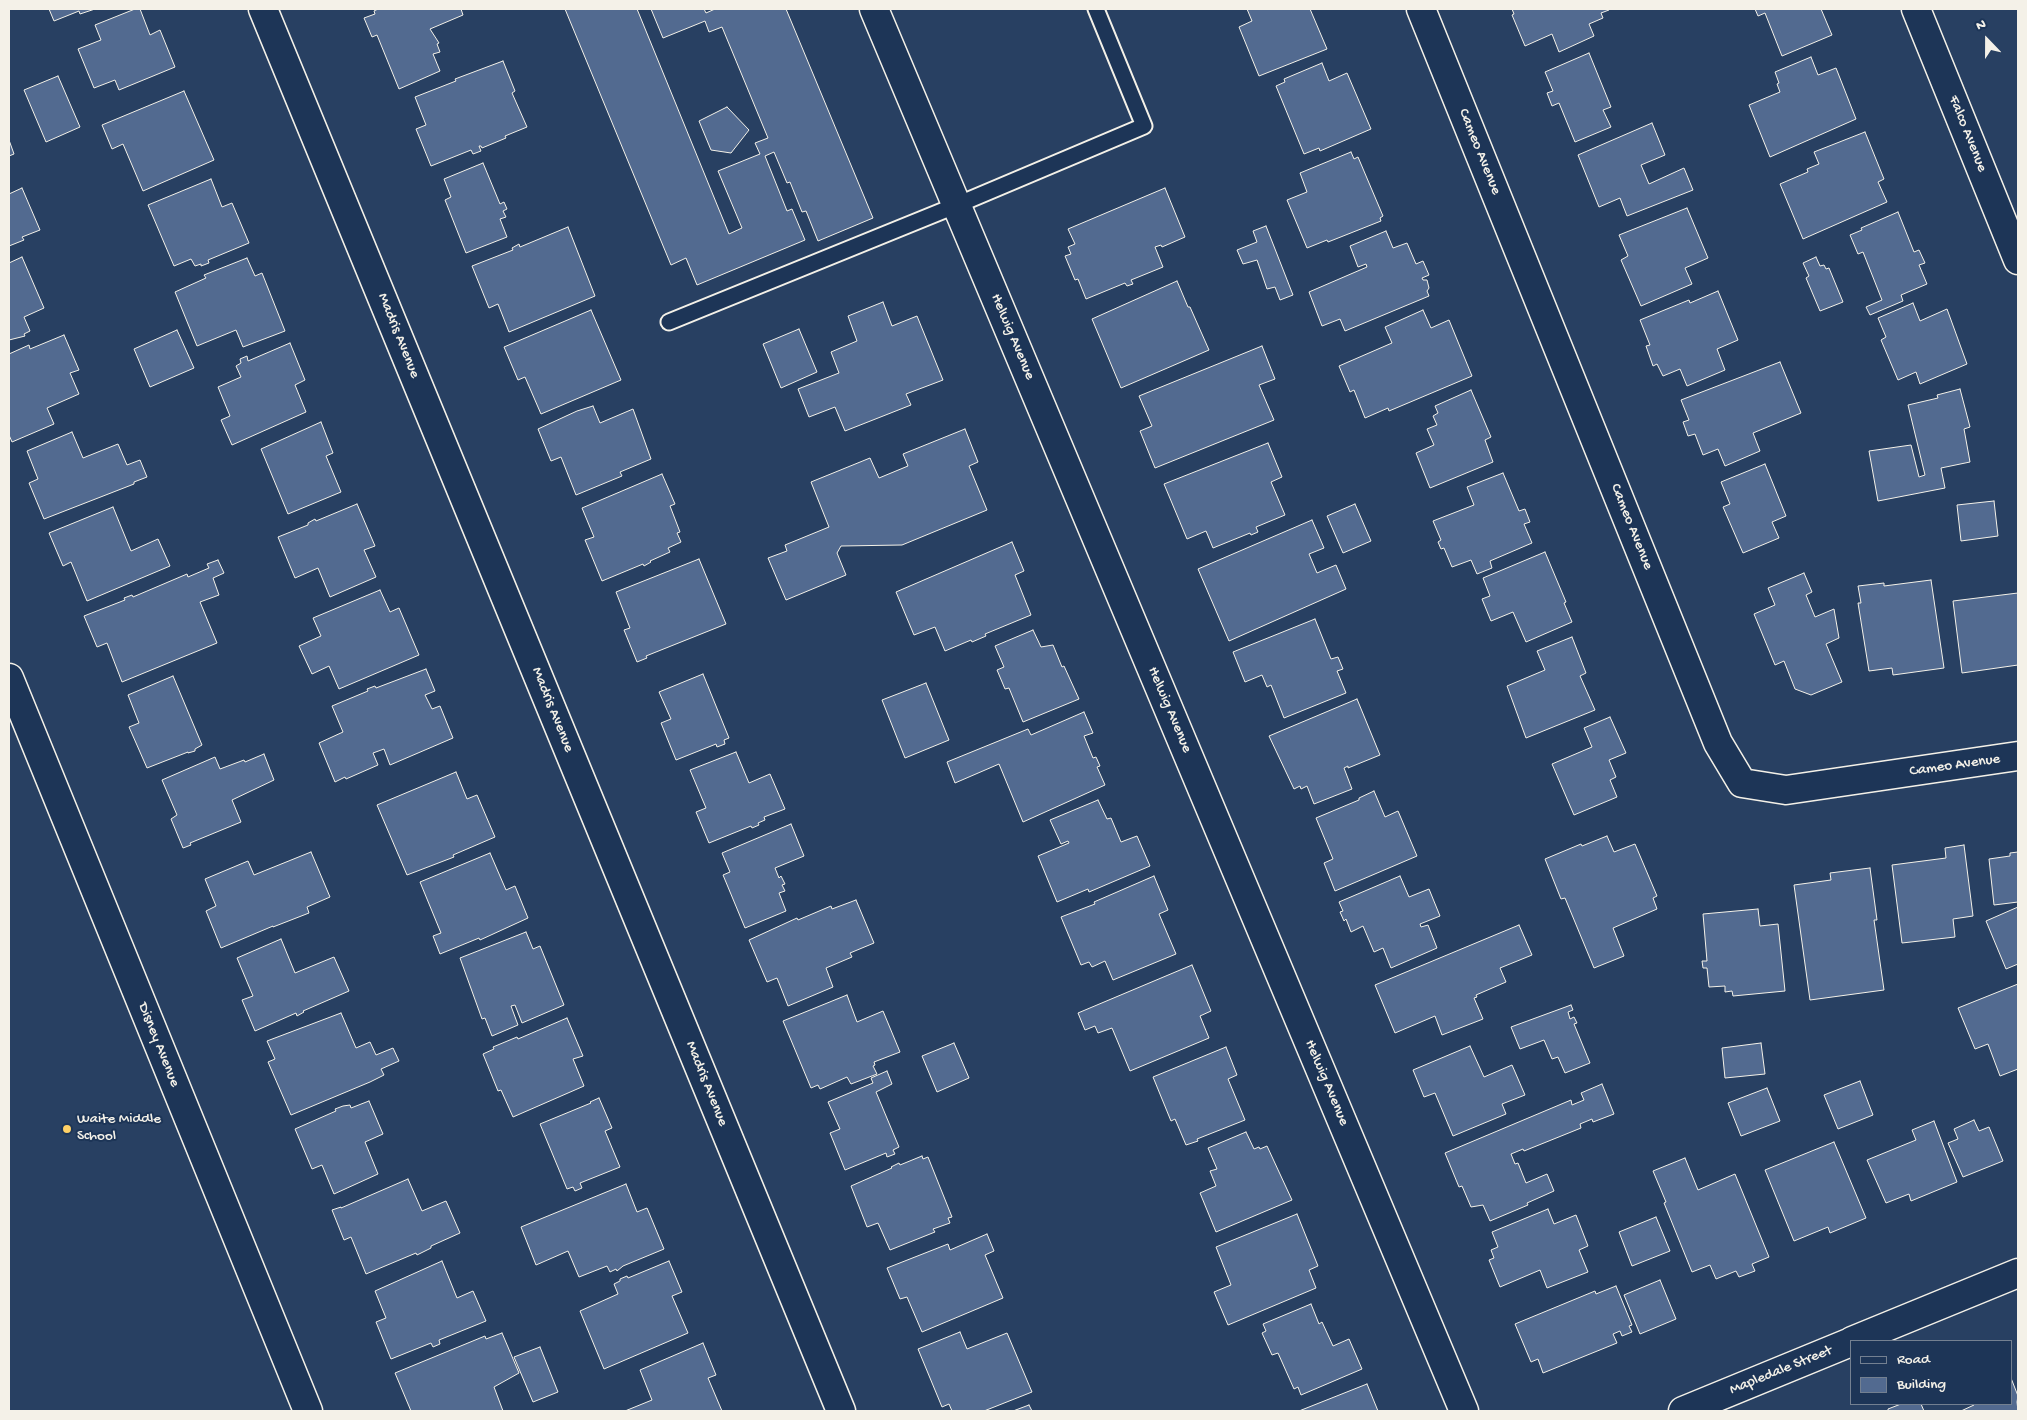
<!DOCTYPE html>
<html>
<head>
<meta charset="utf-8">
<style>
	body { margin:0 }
	#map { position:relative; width:2027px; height:1420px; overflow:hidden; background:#284062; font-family:"Gochi Hand",sans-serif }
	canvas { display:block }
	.frame { position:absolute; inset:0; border:10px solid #f4f1e8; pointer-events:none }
	.legend { position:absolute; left:1850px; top:1340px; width:162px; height:65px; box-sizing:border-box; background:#1d3557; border:1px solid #738091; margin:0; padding:6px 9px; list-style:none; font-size:15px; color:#f4f1e8 }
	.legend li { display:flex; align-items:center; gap:10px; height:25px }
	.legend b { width:25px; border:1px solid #738091 }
	.north { position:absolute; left:1962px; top:15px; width:50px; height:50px; -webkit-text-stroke:4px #1d3557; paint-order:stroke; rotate:338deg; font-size:14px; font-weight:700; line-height:20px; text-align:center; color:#f4f1e8 }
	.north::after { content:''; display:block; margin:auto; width:18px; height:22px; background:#f4f1e8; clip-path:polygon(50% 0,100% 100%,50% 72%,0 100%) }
</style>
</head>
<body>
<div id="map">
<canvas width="2027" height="1420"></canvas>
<div class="frame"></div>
<ul class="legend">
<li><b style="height:6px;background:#1d3557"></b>Road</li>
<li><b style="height:14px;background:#526a90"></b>Building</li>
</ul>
<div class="north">N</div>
</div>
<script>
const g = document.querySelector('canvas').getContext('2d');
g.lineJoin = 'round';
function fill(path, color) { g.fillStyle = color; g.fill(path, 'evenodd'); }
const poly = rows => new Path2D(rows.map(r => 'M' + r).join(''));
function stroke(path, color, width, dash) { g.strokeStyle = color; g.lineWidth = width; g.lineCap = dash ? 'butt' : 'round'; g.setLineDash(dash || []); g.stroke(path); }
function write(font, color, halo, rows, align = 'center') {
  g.font = font + ' "Gochi Hand",sans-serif'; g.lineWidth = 4; g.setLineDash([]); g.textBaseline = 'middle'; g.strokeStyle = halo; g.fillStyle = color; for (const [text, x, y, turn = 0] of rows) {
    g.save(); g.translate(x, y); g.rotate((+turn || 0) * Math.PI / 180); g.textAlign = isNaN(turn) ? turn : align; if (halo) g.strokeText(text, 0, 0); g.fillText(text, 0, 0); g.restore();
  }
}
const building = poly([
	[49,9,95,9,80,14,79,11,54,21,49,9],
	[135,9,140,9,150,35,160,30,175,67,119,90,115,80,94,88,78,49,101,40,95,25,135,9],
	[378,9,461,9,463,15,430,29,439,43,437,44,440,52,433,54,440,71,399,89,377,35,372,37,364,18,375,14,374,11,378,9],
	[565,9,637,9,729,234,742,228,718,171,760,154,755,143,768,138,722,27,709,32,705,21,663,38,651,9,704,9,706,13,715,9,786,9,873,218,818,241,806,211,802,212,790,182,787,183,774,152,765,156,787,211,792,209,805,240,697,285,686,258,671,265,565,9],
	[1247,9,1310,9,1327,49,1259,76,1239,27,1252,21,1247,9],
	[1512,9,1608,9,1609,10,1601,13,1603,18,1589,24,1594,36,1559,52,1552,34,1525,46,1512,15,1514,14,1512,9],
	[1755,9,1821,9,1832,35,1782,56,1765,13,1758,16,1755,9],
	[1589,53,1611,107,1603,110,1611,127,1575,142,1559,103,1552,106,1547,93,1553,91,1545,72,1589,53],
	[1811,57,1818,75,1836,68,1856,119,1770,157,1749,105,1780,92,1777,84,1779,83,1775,72,1811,57],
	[503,61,515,91,512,93,527,127,505,136,506,138,482,148,481,146,479,146,481,151,473,154,471,150,431,166,416,129,426,125,415,97,456,81,455,79,503,61],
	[1322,63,1329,81,1347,73,1371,129,1320,151,1319,148,1304,154,1276,86,1285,82,1284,79,1322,63],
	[58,76,80,127,46,142,24,90,58,76],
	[184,91,214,160,143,191,123,144,112,149,102,125,184,91],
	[727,107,749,130,731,153,711,150,699,121,727,107],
	[1652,123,1665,155,1641,165,1649,184,1684,168,1693,190,1627,216,1620,198,1599,207,1578,155,1652,123],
	[1865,132,1884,179,1878,182,1887,202,1803,239,1780,184,1808,172,1807,169,1819,164,1814,152,1865,132],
	[9,140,14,154,9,156,9,140],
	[1351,152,1354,159,1358,157,1383,216,1380,218,1381,221,1328,242,1327,240,1307,248,1287,200,1307,192,1300,173,1351,152],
	[483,163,500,204,504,202,507,209,503,211,506,217,500,219,507,237,466,253,445,200,451,197,444,179,483,163],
	[211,179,222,207,232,203,249,243,208,260,209,263,201,266,201,264,195,266,191,259,174,266,148,205,211,179],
	[22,188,40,230,22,237,24,240,9,246,9,194,22,188],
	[1165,188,1185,237,1162,247,1161,245,1155,247,1163,267,1131,280,1133,284,1127,286,1125,283,1086,299,1078,279,1075,280,1065,256,1071,254,1068,247,1075,244,1068,229,1165,188],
	[1687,208,1708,258,1685,268,1692,284,1641,306,1621,260,1628,256,1619,235,1687,208],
	[1898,212,1914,252,1919,250,1925,263,1919,265,1927,284,1901,295,1903,301,1870,315,1866,307,1882,300,1863,252,1858,254,1850,235,1862,230,1861,228,1898,212],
	[1266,226,1293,295,1280,300,1275,287,1267,289,1257,260,1243,264,1237,250,1257,242,1253,231,1266,226],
	[568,227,595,296,509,332,498,304,489,308,472,266,513,250,512,248,519,244,520,247,568,227],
	[1386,231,1393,248,1407,243,1416,264,1423,261,1429,275,1422,278,1423,280,1427,280,1429,288,1427,291,1429,296,1345,331,1340,319,1322,326,1309,292,1367,267,1366,264,1358,267,1350,246,1386,231],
	[22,257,44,308,24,317,30,331,24,334,25,336,9,340,9,263,22,257],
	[1816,257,1820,266,1824,265,1826,269,1829,268,1843,302,1820,311,1806,278,1809,276,1803,263,1816,257],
	[247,258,255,276,262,273,285,331,243,347,236,330,197,346,175,292,206,278,204,275,247,258],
	[1177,281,1188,307,1190,307,1209,350,1121,388,1092,319,1177,281],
	[1718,291,1738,340,1717,349,1725,370,1687,386,1680,369,1663,376,1657,364,1653,366,1646,346,1650,345,1640,320,1689,300,1690,303,1718,291],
	[883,302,892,326,917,316,943,380,906,394,911,405,845,431,835,407,809,417,798,389,839,373,831,352,857,341,848,316,883,302],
	[1913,303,1920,321,1947,309,1967,364,1920,384,1916,372,1898,380,1881,340,1886,337,1878,318,1913,303],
	[591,310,621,380,541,414,525,377,518,380,504,347,591,310],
	[1423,310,1431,328,1449,320,1472,376,1389,411,1388,408,1365,418,1354,390,1350,392,1339,366,1392,343,1385,327,1423,310],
	[799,329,817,372,781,388,763,344,799,329],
	[177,330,194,368,150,387,134,349,177,330],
	[64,335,79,370,70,373,79,394,47,408,54,424,12,442,9,435,9,354,29,345,30,349,64,335],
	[290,343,305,380,295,385,306,412,232,445,221,420,230,416,218,387,241,377,236,366,241,363,240,359,247,356,248,361,290,343],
	[1262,346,1275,379,1259,385,1274,420,1155,468,1140,431,1152,426,1139,396,1262,346],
	[1780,362,1801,413,1753,433,1760,451,1725,466,1718,449,1703,455,1695,434,1688,436,1683,422,1689,420,1681,400,1780,362],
	[1960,389,1970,427,1964,429,1970,462,1941,468,1945,488,1878,501,1869,451,1911,445,1919,477,1925,475,1908,405,1938,398,1937,395,1960,389],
	[1471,390,1491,437,1485,440,1493,462,1430,488,1416,453,1434,445,1427,429,1437,425,1433,416,1438,413,1435,406,1471,390],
	[593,406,600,423,633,409,651,459,620,472,622,476,576,495,561,457,551,461,538,429,577,411,593,406],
	[321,422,333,453,326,456,341,492,288,514,261,449,321,422],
	[965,429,978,462,969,466,987,510,902,545,841,546,837,553,846,575,786,600,768,558,787,551,785,545,829,527,811,482,870,458,879,478,908,466,903,454,965,429],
	[72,432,83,458,118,444,127,465,140,460,147,477,134,482,134,484,44,519,29,483,38,479,27,451,72,432],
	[1268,443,1282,477,1271,482,1285,515,1256,527,1258,532,1251,535,1250,533,1213,548,1206,531,1187,539,1164,484,1268,443],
	[1765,464,1786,516,1772,522,1779,538,1743,553,1723,507,1730,504,1721,482,1765,464],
	[1503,473,1519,511,1525,509,1530,522,1524,524,1532,543,1490,561,1492,568,1477,574,1471,560,1452,567,1444,548,1441,549,1438,542,1441,540,1433,521,1474,505,1467,487,1503,473],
	[662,474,675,504,670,506,680,532,677,533,681,542,668,548,670,552,650,561,651,562,644,566,643,564,602,581,585,540,594,537,582,508,662,474],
	[1994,501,1998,536,1961,541,1957,505,1994,501],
	[357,504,375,546,364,550,376,577,330,597,318,568,295,578,278,537,308,525,308,523,315,519,316,521,357,504],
	[1355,504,1371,541,1343,553,1327,516,1355,504],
	[113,507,131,551,158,539,170,566,87,601,71,562,63,566,49,533,113,507],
	[1312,520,1324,548,1309,554,1317,573,1336,565,1346,589,1229,641,1198,569,1312,520],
	[1012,542,1024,571,1015,575,1031,615,985,634,986,636,972,642,971,640,945,651,935,627,914,635,896,592,1012,542],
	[1545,552,1566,602,1564,603,1572,622,1526,642,1513,612,1491,621,1482,599,1490,596,1483,578,1545,552],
	[699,559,726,624,646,656,647,658,637,662,624,630,630,628,616,592,699,559],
	[218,560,224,573,213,578,219,595,200,602,217,643,122,682,107,643,97,647,84,616,125,600,124,598,132,595,133,597,187,574,188,577,209,568,207,564,218,560],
	[1804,573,1812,592,1806,595,1815,617,1834,609,1839,638,1826,644,1842,682,1811,695,1795,689,1784,661,1775,665,1754,614,1775,605,1768,588,1804,573],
	[1931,580,1944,668,1893,675,1892,668,1869,671,1858,603,1861,603,1858,586,1884,583,1884,586,1931,580],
	[380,590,390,612,399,608,419,655,339,689,329,666,312,674,299,646,321,636,313,618,380,590],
	[2018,593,2018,665,1962,673,1953,601,2018,593],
	[1315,619,1331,659,1338,657,1343,669,1337,671,1346,693,1284,718,1271,685,1267,687,1262,675,1245,682,1233,652,1315,619],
	[1033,630,1041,647,1053,645,1062,667,1064,666,1079,699,1023,722,1009,688,1005,689,997,670,1004,667,995,646,1033,630],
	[1572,637,1586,673,1580,676,1595,710,1526,738,1507,686,1545,670,1537,651,1572,637],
	[426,669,435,691,425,695,432,709,440,706,453,738,390,765,384,749,373,753,378,765,346,779,345,777,335,782,319,743,343,732,332,706,368,691,367,689,375,686,376,688,426,669],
	[703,674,729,738,724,740,725,744,717,747,716,744,676,760,661,723,671,719,659,692,703,674],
	[173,676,202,745,195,749,195,751,188,753,188,752,147,768,129,727,139,723,128,695,173,676],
	[926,683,949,740,905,758,882,700,926,683],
	[1357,699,1380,755,1348,768,1348,766,1344,768,1352,789,1314,804,1307,786,1301,789,1300,786,1294,789,1269,736,1357,699],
	[1084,712,1093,733,1084,736,1093,758,1096,757,1100,766,1097,767,1105,785,1023,822,999,764,955,783,947,762,1028,729,1031,735,1084,712],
	[1610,717,1626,753,1609,760,1616,777,1610,780,1617,797,1574,815,1552,764,1592,747,1584,728,1610,717],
	[736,752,749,783,770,774,785,809,764,817,765,820,758,823,759,825,752,828,751,826,709,843,696,812,706,808,690,770,736,752],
	[264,754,274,780,232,800,241,822,190,843,191,845,183,848,171,819,177,815,162,780,215,757,220,769,244,760,245,762,264,754],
	[456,772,467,799,477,795,495,837,453,855,454,857,407,875,377,805,456,772],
	[1374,791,1385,817,1398,811,1417,856,1335,891,1324,863,1333,859,1316,818,1359,800,1359,798,1374,791],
	[1098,800,1107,819,1111,818,1121,842,1137,836,1150,866,1089,892,1088,889,1057,902,1038,856,1069,843,1068,841,1061,844,1050,820,1098,800],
	[791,824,804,856,775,868,779,878,781,876,785,884,782,885,785,891,779,893,786,911,745,928,723,875,730,872,722,853,791,824],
	[1607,836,1614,852,1635,844,1657,896,1653,898,1657,909,1613,928,1624,956,1594,968,1565,898,1561,899,1545,859,1581,844,1582,846,1607,836],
	[1964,845,1973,916,1953,919,1955,937,1902,943,1892,865,1946,858,1945,848,1964,845],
	[311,852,330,897,307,907,309,913,273,927,273,926,221,948,206,911,216,906,205,879,248,861,254,875,311,852],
	[2018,852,2018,902,1994,905,1989,859,2010,856,2010,853,2018,852],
	[490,853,506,890,515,886,528,918,480,940,479,938,440,954,433,936,441,933,420,882,490,853],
	[1870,868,1877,920,1874,920,1884,990,1810,1000,1794,885,1831,880,1830,873,1870,868],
	[1154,876,1168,910,1159,914,1176,954,1113,980,1105,961,1092,967,1089,962,1081,965,1061,917,1095,904,1094,902,1154,876],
	[1400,876,1409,897,1429,889,1440,916,1420,924,1421,927,1428,925,1437,948,1391,968,1383,948,1374,952,1363,926,1351,932,1346,919,1344,921,1340,912,1343,911,1339,902,1400,876],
	[856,900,874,943,850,953,852,957,826,968,833,987,788,1006,777,978,767,982,749,940,797,918,798,920,831,906,832,909,856,900],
	[2018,907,2018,964,2006,969,1986,921,2018,907],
	[1758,909,1760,926,1778,924,1785,991,1733,996,1732,991,1725,992,1725,986,1709,987,1707,968,1703,968,1702,961,1707,961,1703,914,1758,909],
	[1519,925,1532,955,1500,968,1506,982,1476,995,1477,997,1474,998,1483,1019,1442,1035,1435,1016,1395,1033,1375,985,1519,925],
	[526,932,533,949,540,946,564,1005,522,1023,515,1005,511,1006,518,1025,492,1036,485,1018,482,1019,460,958,526,932],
	[281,939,295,973,334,957,349,991,303,1011,304,1012,297,1016,296,1013,255,1031,242,1000,253,996,237,958,281,939],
	[1192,965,1211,1011,1200,1016,1209,1038,1130,1071,1112,1028,1098,1033,1095,1026,1085,1030,1078,1013,1192,965],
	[2018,984,2018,1069,2000,1076,1988,1044,1975,1049,1958,1008,2018,984],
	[847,995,857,1022,883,1011,900,1052,874,1062,875,1065,873,1066,877,1074,851,1084,847,1077,820,1089,818,1085,811,1088,783,1021,847,995],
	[1571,1005,1573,1010,1568,1012,1570,1019,1574,1017,1577,1023,1574,1024,1590,1063,1565,1073,1558,1057,1552,1059,1544,1040,1520,1049,1511,1027,1571,1005],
	[341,1013,356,1048,370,1042,376,1055,393,1048,399,1061,381,1069,384,1075,370,1082,291,1115,268,1062,275,1059,267,1041,341,1013],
	[567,1018,583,1056,573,1059,584,1086,513,1117,501,1090,498,1091,483,1054,494,1049,493,1047,517,1037,518,1039,567,1018],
	[954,1043,969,1078,937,1092,922,1056,954,1043],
	[1761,1043,1765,1074,1725,1078,1722,1048,1761,1043],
	[1470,1046,1484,1077,1512,1065,1525,1095,1502,1104,1506,1114,1453,1136,1435,1093,1424,1097,1413,1070,1470,1046],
	[1226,1047,1237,1075,1228,1079,1245,1120,1197,1139,1198,1141,1186,1145,1175,1119,1171,1121,1153,1077,1226,1047],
	[887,1071,892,1084,876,1092,899,1147,893,1150,895,1154,887,1157,886,1153,845,1170,830,1133,840,1129,828,1102,873,1083,871,1078,887,1071],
	[1860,1081,1873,1115,1838,1129,1824,1095,1860,1081],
	[1602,1084,1614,1114,1593,1122,1592,1119,1580,1124,1581,1128,1524,1151,1523,1149,1511,1154,1515,1164,1518,1163,1526,1183,1547,1174,1554,1191,1527,1203,1528,1205,1490,1221,1483,1205,1471,1207,1462,1186,1459,1187,1445,1153,1571,1100,1572,1105,1584,1100,1581,1093,1602,1084],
	[1767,1088,1780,1121,1741,1136,1728,1103,1767,1088],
	[599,1098,612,1128,605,1131,620,1167,580,1183,582,1188,575,1191,573,1187,567,1189,540,1124,591,1103,590,1102,599,1098],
	[369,1101,383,1134,365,1142,378,1174,334,1194,322,1165,312,1169,295,1129,336,1111,335,1109,343,1106,350,1105,351,1108,369,1101],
	[1974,1120,1979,1131,1989,1127,2003,1161,1963,1177,1948,1143,1958,1139,1954,1129,1974,1120],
	[1934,1121,1957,1182,1911,1201,1909,1194,1886,1203,1867,1160,1916,1140,1912,1130,1934,1121],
	[1246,1132,1254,1149,1259,1147,1260,1149,1267,1146,1292,1200,1216,1232,1200,1193,1216,1186,1210,1171,1217,1169,1208,1148,1246,1132],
	[1834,1142,1866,1218,1830,1233,1828,1227,1794,1241,1765,1170,1834,1142],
	[922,1156,923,1159,928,1157,952,1217,948,1218,950,1223,933,1229,935,1232,890,1250,878,1223,867,1227,851,1186,892,1168,891,1167,899,1163,900,1165,922,1156],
	[1685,1158,1698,1190,1735,1174,1769,1257,1752,1264,1755,1271,1739,1277,1736,1271,1716,1279,1710,1265,1692,1272,1664,1203,1666,1202,1653,1171,1685,1158],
	[408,1179,422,1211,446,1201,460,1233,431,1246,431,1248,417,1255,416,1253,366,1274,351,1237,344,1240,332,1210,341,1207,341,1208,408,1179],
	[626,1184,637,1212,647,1208,664,1249,623,1266,617,1271,616,1269,610,1272,607,1266,579,1277,568,1251,536,1265,521,1227,626,1184],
	[1548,1209,1554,1224,1576,1215,1588,1246,1579,1250,1588,1272,1547,1288,1540,1270,1500,1287,1489,1260,1494,1258,1491,1250,1498,1247,1492,1232,1548,1209],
	[1297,1214,1318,1266,1309,1270,1316,1288,1228,1325,1214,1292,1231,1285,1216,1247,1297,1214],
	[1656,1217,1670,1251,1632,1266,1619,1232,1656,1217],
	[987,1234,994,1251,985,1255,1003,1298,922,1332,907,1297,900,1299,887,1268,948,1244,950,1250,987,1234],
	[442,1261,457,1298,473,1291,486,1321,439,1340,440,1344,433,1347,431,1343,391,1359,376,1322,386,1318,375,1291,442,1261],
	[669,1261,682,1292,672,1296,688,1333,604,1369,580,1311,618,1294,614,1284,620,1281,620,1279,627,1276,628,1278,669,1261],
	[1660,1280,1676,1319,1640,1334,1624,1295,1660,1280],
	[1616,1286,1632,1325,1629,1326,1632,1332,1622,1336,1620,1331,1613,1334,1617,1343,1543,1373,1538,1359,1531,1362,1515,1324,1595,1291,1596,1294,1616,1286],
	[1311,1304,1319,1324,1322,1322,1333,1346,1349,1339,1362,1369,1301,1395,1298,1387,1294,1389,1278,1353,1272,1355,1262,1333,1266,1331,1263,1324,1311,1304],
	[960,1332,967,1349,1007,1333,1032,1392,984,1411,952,1411,949,1404,942,1407,918,1349,960,1332],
	[502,1333,519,1373,494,1387,503,1411,411,1411,395,1373,485,1336,486,1339,502,1333],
	[703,1343,716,1375,708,1378,722,1411,625,1411,652,1400,640,1370,703,1343],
	[540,1347,558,1392,533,1402,514,1357,540,1347],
	[2011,1378,2018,1396,2017,1402,2018,1411,1961,1411,1974,1405,1973,1404,2011,1404,2011,1378],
	[1367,1384,1378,1411,1299,1411,1367,1384],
	[1901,1404,1921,1404,1924,1411,1888,1411,1888,1409,1901,1404],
	[1029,1405,1032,1411,1013,1411,1029,1405]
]);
fill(building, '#526a90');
stroke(building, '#f4f1e8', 1);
const lane = poly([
	[669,322,957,205,1144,126,1096,9]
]);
const street = poly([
	[263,9,841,1411],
	[874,9,1464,1411],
	[1421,9,1718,743,1742,783,1786,790,2018,756],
	[1916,9,2018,260],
	[9,678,308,1411]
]);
const secondary = poly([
	[1852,1341,2018,1273],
	[1683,1411,1851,1342]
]);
stroke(lane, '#f4f1e8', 19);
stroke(street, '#f4f1e8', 31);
stroke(secondary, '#f4f1e8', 31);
stroke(lane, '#1d3557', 15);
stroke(street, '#1d3557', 28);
stroke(secondary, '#1d3557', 28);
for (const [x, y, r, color] of [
	[67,1129,5,"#ffd166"]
]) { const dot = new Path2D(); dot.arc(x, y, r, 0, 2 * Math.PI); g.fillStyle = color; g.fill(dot); stroke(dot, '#1d3557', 2); }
write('15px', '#f4f1e8', '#1d3557', [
	["Falco Avenue",1967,134,68],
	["Cameo Avenue",1479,152,68],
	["Madris Avenue",398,336,68],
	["Helwig Avenue",1012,337,67],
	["Cameo Avenue",1631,527,68],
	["Madris Avenue",552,710,68],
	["Helwig Avenue",1169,710,67],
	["Cameo Avenue",1955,766,-8],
	["Disney Avenue",158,1045,68],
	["Helwig Avenue",1326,1083,67],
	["Madris Avenue",706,1084,68],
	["Mapledale Street",1781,1371,-22]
]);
write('15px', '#f4f1e8', '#1d3557', [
	["Waite Middle",77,1120],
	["School",77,1137]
], 'left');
</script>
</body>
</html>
